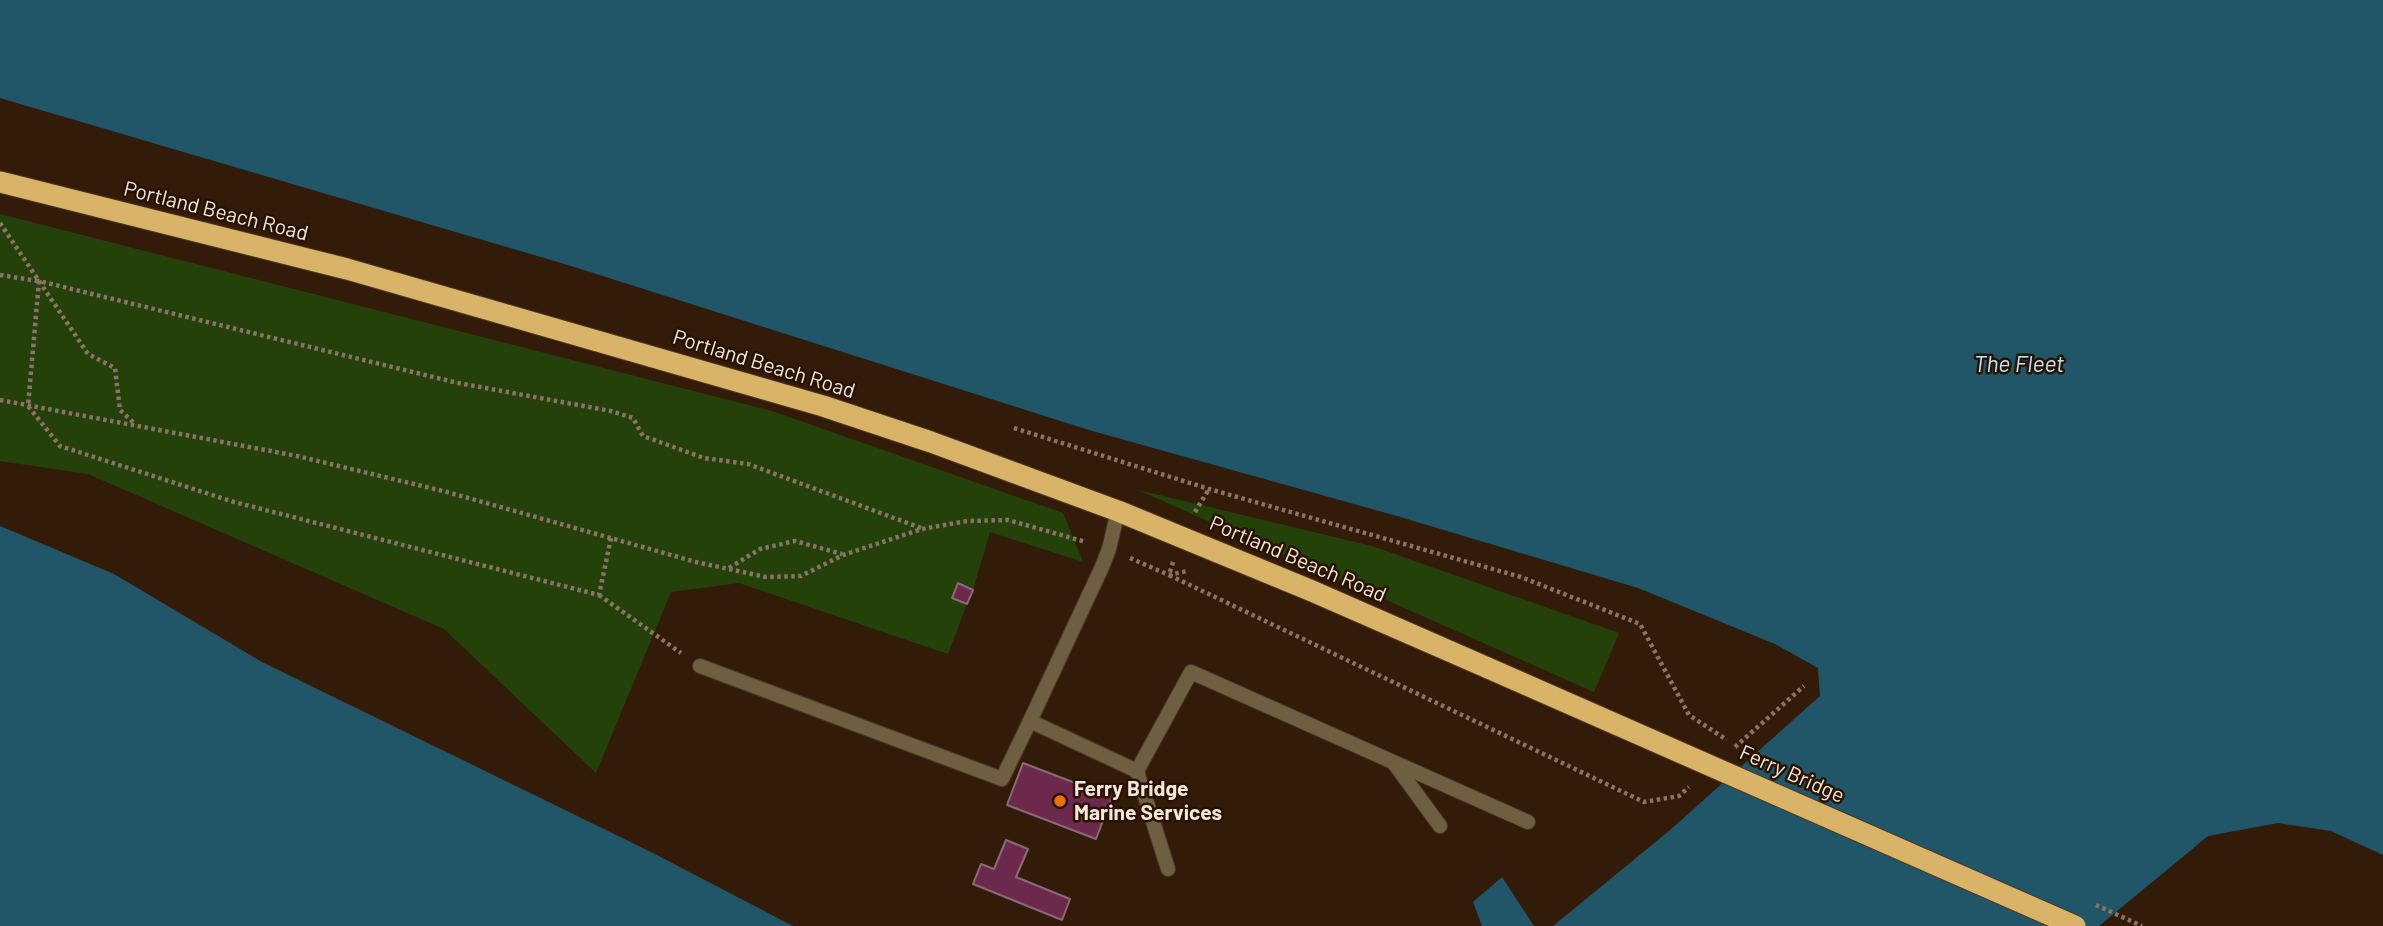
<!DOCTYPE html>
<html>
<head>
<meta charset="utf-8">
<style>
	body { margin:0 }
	canvas { display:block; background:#331b0a }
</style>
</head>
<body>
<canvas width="2383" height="926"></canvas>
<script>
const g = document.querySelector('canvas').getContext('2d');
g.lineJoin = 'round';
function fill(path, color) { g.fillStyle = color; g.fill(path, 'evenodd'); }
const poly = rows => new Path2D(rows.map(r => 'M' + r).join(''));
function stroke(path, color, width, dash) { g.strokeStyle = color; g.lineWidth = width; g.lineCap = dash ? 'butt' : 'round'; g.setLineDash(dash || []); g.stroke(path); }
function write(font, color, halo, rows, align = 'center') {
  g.font = font + ' Barlow,sans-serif'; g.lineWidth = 5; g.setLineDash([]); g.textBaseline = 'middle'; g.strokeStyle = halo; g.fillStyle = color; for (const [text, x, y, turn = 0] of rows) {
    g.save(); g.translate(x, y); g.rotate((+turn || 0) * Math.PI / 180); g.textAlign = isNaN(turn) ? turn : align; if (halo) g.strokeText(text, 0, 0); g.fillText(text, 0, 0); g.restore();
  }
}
fill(poly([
	[0,214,772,411,1063,513,1083,562,990,532,973,590,958,583,952,597,967,604,948,654,739,583,671,592,596,773,444,629,88,474,0,461],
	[1138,490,1372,546,1619,633,1594,692]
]), '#244109');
fill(poly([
	[0,0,2383,0,2383,855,2331,831,2278,823,2208,836,2099,926,1553,926,1669,831,1820,696,1818,668,1775,644,1638,588,1397,516,1089,430,568,265,0,98],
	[0,526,114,574,262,662,653,853,793,926,0,926],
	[1502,877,1534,926,1482,926,1473,902]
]), '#205667');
const building = poly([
	[958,583,973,590,967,604,952,598,958,583],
	[1023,763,1112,797,1096,839,1007,805,1023,763],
	[1006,840,1028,849,1016,877,1070,899,1062,920,973,884,981,864,994,869,1006,840]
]);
fill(building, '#6c294c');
stroke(building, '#8a6978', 2);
const lane = poly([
	[1118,511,1109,549,1102,567,1030,721,1137,771,1191,672,1528,822],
	[700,666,1002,779,1030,721],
	[1394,763,1440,826],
	[1137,771,1168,869]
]);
const highway = poly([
	[0,182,347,269,823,406,931,442,1118,511,1312,591,1488,668]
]);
stroke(lane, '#4e3727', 16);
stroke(highway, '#4e3727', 23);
stroke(poly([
	[0,223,88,354,115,368,120,410,135,424],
	[0,275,38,281],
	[0,400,297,456,447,492,696,562,766,577,801,576,843,555,922,529,967,521,1008,520,1086,542],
	[1014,428,1209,489,1521,577,1640,624,1689,715,1727,740],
	[1195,512,1209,489],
	[611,538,599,595,234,502,60,446,28,406,39,281,458,383,611,411,633,418,643,436,704,458,748,464,921,528],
	[1130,558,1169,575,1187,571],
	[1173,562,1169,575,1644,802,1679,796,1689,787],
	[729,568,760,549,795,541,842,554],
	[599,595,681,653],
	[1735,747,1804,686]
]), '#887366', 4.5, [3.5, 3.5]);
stroke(lane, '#6e5f42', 14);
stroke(highway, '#d9b468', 21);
const highwayBridge = poly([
	[1488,668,2075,926]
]);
stroke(highwayBridge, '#4e3727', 23, []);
stroke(poly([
	[2096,905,2142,926]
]), '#887366', 4.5, [3.5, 3.5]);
stroke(highwayBridge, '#d9b468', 21);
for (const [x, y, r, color] of [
	[1060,801,7,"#e8710a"]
]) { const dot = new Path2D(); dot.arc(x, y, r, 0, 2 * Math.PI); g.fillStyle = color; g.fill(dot); stroke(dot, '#281203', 2.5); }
write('21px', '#f7e6dc', '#281203', [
	["Portland Beach Road",216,211,14],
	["Portland Beach Road",764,364,17],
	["Portland Beach Road",1298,559,23],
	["Ferry Bridge",1792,774,24]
]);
write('bold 21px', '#f7e6dc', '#281203', [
	["Ferry Bridge",1074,789],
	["Marine Services",1074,813]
], 'left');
write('italic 23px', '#b9e8f9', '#281203', [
	["The Fleet",2019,364]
]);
</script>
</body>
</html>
